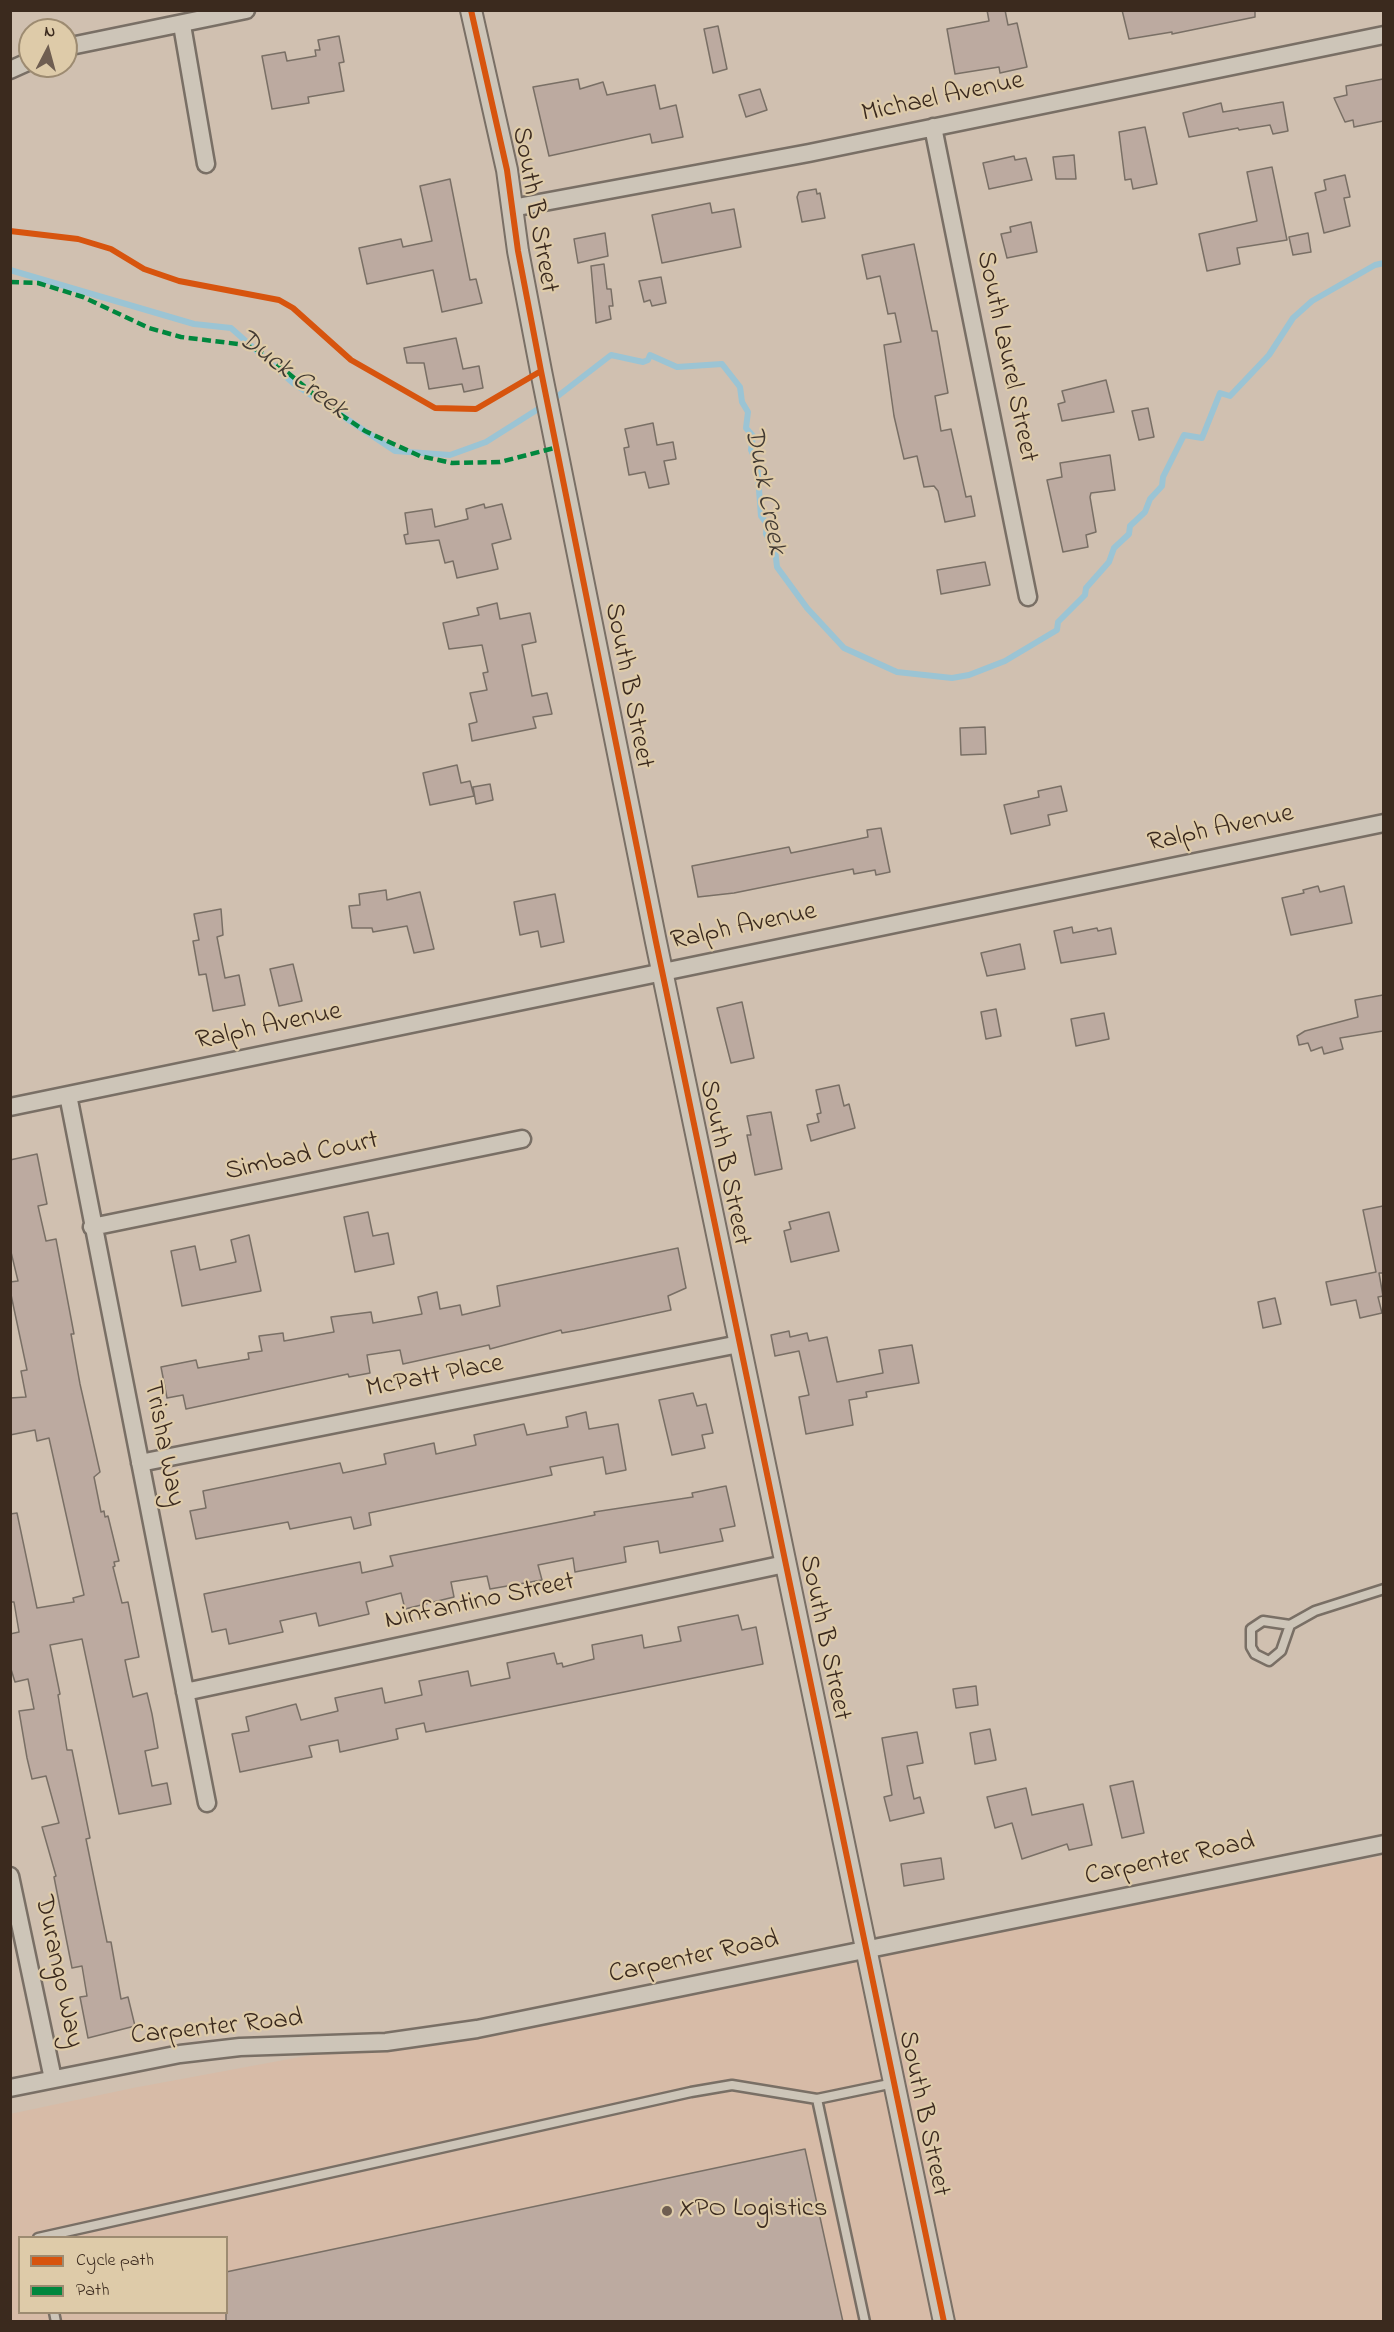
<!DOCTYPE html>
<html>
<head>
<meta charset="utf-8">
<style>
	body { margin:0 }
	#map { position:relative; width:1394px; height:2332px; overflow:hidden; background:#d0c0b0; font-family:"Indie Flower",sans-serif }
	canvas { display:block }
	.frame { position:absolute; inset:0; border:12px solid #3b2a1e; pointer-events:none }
	.legend { position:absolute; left:18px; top:2236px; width:210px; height:78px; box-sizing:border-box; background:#decba9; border:2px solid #9d8b71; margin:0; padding:8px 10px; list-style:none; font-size:18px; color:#3b2a1e }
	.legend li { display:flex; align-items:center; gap:12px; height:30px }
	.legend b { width:30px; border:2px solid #9d8b71 }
	.north { position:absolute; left:18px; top:18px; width:60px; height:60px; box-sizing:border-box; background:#decba9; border:2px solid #9d8b71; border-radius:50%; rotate:6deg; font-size:16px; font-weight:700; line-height:24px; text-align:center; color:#3b2a1e }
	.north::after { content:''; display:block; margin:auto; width:21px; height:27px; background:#6f5e51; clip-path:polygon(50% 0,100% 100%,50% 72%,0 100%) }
</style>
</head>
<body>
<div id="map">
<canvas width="1394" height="2332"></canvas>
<div class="frame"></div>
<ul class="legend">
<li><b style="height:8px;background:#d7540e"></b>Cycle path</li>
<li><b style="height:8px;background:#00873e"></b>Path</li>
</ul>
<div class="north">N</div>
</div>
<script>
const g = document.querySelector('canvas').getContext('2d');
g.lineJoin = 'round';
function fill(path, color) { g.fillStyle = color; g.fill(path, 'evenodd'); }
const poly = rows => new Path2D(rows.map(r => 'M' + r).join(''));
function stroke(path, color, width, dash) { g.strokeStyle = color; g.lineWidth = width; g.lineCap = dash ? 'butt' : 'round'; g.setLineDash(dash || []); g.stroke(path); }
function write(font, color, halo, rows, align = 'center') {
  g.font = font + ' "Indie Flower",sans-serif'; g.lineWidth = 4.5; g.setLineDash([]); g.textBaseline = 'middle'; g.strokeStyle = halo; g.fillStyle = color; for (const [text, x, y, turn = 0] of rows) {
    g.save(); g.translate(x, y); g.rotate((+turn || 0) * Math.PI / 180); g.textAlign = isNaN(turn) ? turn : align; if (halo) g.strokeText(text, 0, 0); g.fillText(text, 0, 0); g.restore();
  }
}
fill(poly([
	[1383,1856,1383,2321,11,2321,10,2114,133,2088],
	[20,2238,226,2238,226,2312,20,2312]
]), '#d7bba7');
stroke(poly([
	[10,270,194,324,231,328,293,383,395,451,450,455,486,442,554,399,611,355,643,362,648,360,650,355,677,367,722,364,740,387,742,402,748,412,746,428,753,436,751,450,757,463,761,516,767,524,766,534,775,549,777,567,807,608,844,648,897,672,952,678,969,675,1005,661,1057,630,1058,622,1085,595,1086,588,1109,562,1114,548,1129,534,1130,526,1145,512,1150,499,1162,486,1163,477,1184,435,1202,438,1220,393,1230,396,1269,355,1293,318,1312,301,1375,265,1384,263]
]), '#9bc4d4', 6);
const building = poly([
	[987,10,1005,10,1008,25,1017,23,1027,67,1000,73,999,67,955,74,947,29,989,21,987,10],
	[1122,10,1255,10,1255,17,1172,34,1172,32,1129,39,1122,10],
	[718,26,727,69,713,73,704,29,718,26],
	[339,36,344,62,339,63,344,91,308,97,309,103,272,109,262,56,285,52,287,61,316,56,315,50,320,50,318,40,339,36],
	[578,79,580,89,603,82,607,95,655,85,660,109,676,105,683,137,652,143,650,134,549,156,533,87,578,79],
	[1383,79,1383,121,1354,127,1353,120,1345,122,1334,98,1347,95,1346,86,1383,79],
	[760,89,767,110,746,117,739,95,760,89],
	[1283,102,1288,131,1273,134,1270,125,1239,130,1238,128,1189,137,1183,113,1221,103,1223,112,1283,102],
	[1145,127,1157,184,1133,189,1131,179,1125,180,1119,132,1145,127],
	[1074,155,1076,179,1056,179,1053,157,1074,155],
	[1014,156,1015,160,1026,158,1032,180,989,189,983,163,1014,156],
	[1272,167,1287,240,1237,248,1240,264,1207,271,1199,234,1257,221,1247,172,1272,167],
	[1345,175,1350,197,1344,198,1350,226,1324,233,1315,193,1326,190,1324,180,1345,175],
	[450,179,470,280,476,279,482,303,442,312,433,270,367,284,359,248,401,239,403,247,432,241,420,186,450,179],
	[816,189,817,194,820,193,825,218,802,222,797,197,799,192,816,189],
	[710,203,712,213,734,209,741,247,662,263,652,215,710,203],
	[1031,222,1037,252,1007,258,1001,234,1011,232,1010,227,1031,222],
	[605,233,608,256,578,263,574,239,605,233],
	[1308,233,1311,252,1293,255,1289,237,1308,233],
	[914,244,932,331,937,331,948,393,935,396,941,431,951,429,966,497,971,496,975,516,945,522,938,491,934,486,924,487,917,456,904,459,894,416,884,345,901,342,895,313,888,314,880,276,867,279,862,255,914,244],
	[604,264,607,289,611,289,613,306,609,306,611,319,596,323,591,266,604,264],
	[661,277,666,303,652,306,650,300,644,302,639,281,661,277],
	[456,338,463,369,479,366,483,388,464,392,462,384,429,389,424,363,407,363,404,348,456,338],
	[1106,380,1114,412,1062,421,1058,404,1065,402,1062,391,1106,380],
	[1148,408,1154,437,1139,440,1132,411,1148,408],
	[653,423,657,445,673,442,676,459,664,461,669,484,649,488,645,472,629,475,624,448,629,447,625,429,653,423],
	[1110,455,1115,490,1091,493,1090,497,1096,532,1086,535,1088,547,1063,552,1047,480,1062,477,1060,463,1110,455],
	[484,504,485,508,502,504,511,539,492,544,498,569,457,578,453,561,445,563,439,540,406,544,404,535,408,534,405,513,432,509,435,527,468,519,466,509,484,504],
	[985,562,990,585,941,594,937,570,985,562],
	[497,603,500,619,530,613,536,642,522,645,532,696,547,693,552,714,533,717,536,728,472,741,469,724,477,722,470,693,487,690,483,673,488,672,482,645,449,649,443,623,479,615,477,608,497,603],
	[985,727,986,754,961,755,960,728,985,727],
	[457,765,461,783,470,781,474,796,430,805,423,773,457,765],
	[490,784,493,800,476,804,473,787,490,784],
	[1061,786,1067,811,1048,815,1050,825,1011,834,1004,805,1039,797,1038,791,1061,786],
	[881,828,890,872,876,875,875,870,854,874,853,869,734,893,698,897,692,866,789,847,791,853,825,846,868,837,867,830,881,828],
	[1318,886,1320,892,1344,886,1352,923,1291,935,1282,898,1304,893,1303,890,1318,886],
	[386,890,387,900,420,892,434,949,414,953,407,926,373,932,372,928,352,928,349,906,360,905,359,894,386,890],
	[555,894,564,942,541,947,538,931,520,935,514,902,555,894],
	[221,909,223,935,217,937,225,978,239,975,245,1005,213,1011,206,974,199,975,193,941,199,940,194,914,221,909],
	[1072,927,1073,933,1097,928,1098,931,1111,928,1116,954,1061,963,1054,931,1072,927],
	[1020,944,1025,969,987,976,981,953,1020,944],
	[293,964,302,1001,279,1006,270,969,293,964],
	[1383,995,1383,1031,1340,1038,1343,1049,1324,1054,1322,1047,1311,1051,1308,1043,1299,1045,1297,1036,1305,1031,1358,1017,1355,1000,1383,995],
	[742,1002,754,1058,731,1063,717,1008,742,1002],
	[996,1009,1001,1036,986,1039,981,1012,996,1009],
	[1104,1013,1109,1039,1076,1046,1071,1019,1104,1013],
	[839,1085,844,1106,849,1104,855,1128,811,1141,807,1125,819,1122,817,1114,821,1113,816,1090,839,1085],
	[771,1112,782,1169,755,1175,747,1135,751,1135,747,1116,771,1112],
	[37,1154,47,1204,38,1206,46,1241,56,1239,74,1334,71,1334,80,1384,100,1472,94,1477,101,1512,104,1511,105,1517,108,1516,119,1561,114,1562,115,1566,113,1567,122,1603,128,1602,139,1657,125,1660,129,1679,133,1697,147,1693,152,1714,158,1748,145,1751,152,1786,167,1783,171,1804,119,1814,82,1639,50,1645,60,1694,58,1695,67,1750,72,1750,90,1838,86,1839,107,1942,111,1942,121,1999,128,1997,135,2026,88,2038,80,1997,87,1996,82,1966,72,1968,54,1877,56,1876,42,1827,59,1823,46,1776,32,1779,27,1758,19,1711,34,1709,28,1679,15,1682,10,1666,10,1634,19,1632,14,1602,10,1602,10,1514,17,1513,37,1608,74,1602,73,1598,84,1595,49,1438,37,1441,35,1430,10,1435,10,1398,26,1397,21,1371,27,1370,10,1290,10,1282,18,1281,10,1248,10,1160,37,1154],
	[1383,1206,1383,1273,1379,1273,1383,1296,1378,1297,1382,1313,1360,1318,1356,1300,1331,1305,1326,1282,1376,1272,1363,1210,1383,1206],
	[368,1212,373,1236,388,1233,394,1264,355,1272,344,1217,368,1212],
	[829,1212,839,1251,791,1262,784,1231,791,1229,789,1222,829,1212],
	[249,1235,261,1291,182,1306,171,1251,195,1246,200,1270,236,1262,231,1240,249,1235],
	[678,1248,686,1288,668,1296,671,1310,584,1329,562,1333,561,1330,490,1349,489,1345,403,1364,400,1350,367,1355,370,1373,349,1377,348,1374,186,1409,183,1395,167,1398,161,1367,196,1360,198,1368,249,1359,248,1353,262,1351,259,1336,283,1333,284,1341,334,1332,331,1317,371,1312,373,1323,422,1314,418,1297,437,1292,440,1309,460,1305,462,1315,500,1306,497,1286,678,1248],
	[1275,1298,1281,1324,1263,1328,1258,1302,1275,1298],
	[789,1331,790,1337,807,1333,809,1341,827,1337,837,1382,883,1373,879,1350,912,1345,919,1383,866,1392,867,1397,849,1400,853,1425,806,1434,799,1397,809,1395,799,1351,775,1356,771,1335,789,1331],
	[693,1393,697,1406,706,1404,713,1433,702,1435,705,1448,672,1455,659,1400,693,1393],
	[586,1412,589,1429,618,1424,626,1470,606,1474,603,1457,550,1467,552,1475,369,1513,371,1525,354,1529,351,1517,290,1529,288,1522,196,1539,190,1511,206,1508,203,1491,340,1463,343,1473,386,1464,384,1454,434,1443,436,1454,476,1445,474,1435,524,1424,527,1435,568,1427,566,1417,586,1412],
	[726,1486,735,1526,720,1529,723,1541,660,1553,658,1541,624,1547,626,1562,575,1572,573,1558,538,1565,542,1580,490,1589,487,1576,451,1582,454,1597,405,1609,401,1593,366,1602,369,1614,319,1626,316,1613,280,1621,283,1632,229,1644,226,1629,212,1632,204,1594,360,1562,362,1573,393,1566,390,1556,595,1515,594,1512,693,1497,692,1493,726,1486],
	[738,1615,742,1630,756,1627,763,1664,426,1732,424,1723,396,1729,398,1739,340,1752,338,1740,309,1746,312,1757,240,1772,232,1734,249,1731,246,1717,296,1704,301,1720,338,1711,335,1698,382,1688,385,1703,422,1695,419,1681,468,1671,471,1686,510,1678,507,1663,554,1653,557,1664,562,1663,563,1667,594,1659,592,1645,642,1635,644,1648,681,1641,678,1627,738,1615],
	[976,1686,978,1705,956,1708,953,1689,976,1686],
	[990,1729,996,1760,975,1764,970,1733,990,1729],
	[917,1732,923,1763,907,1766,914,1799,920,1797,924,1813,890,1821,884,1797,892,1795,882,1738,917,1732],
	[1133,1781,1144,1833,1122,1838,1110,1786,1133,1781],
	[1026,1788,1032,1815,1083,1804,1092,1845,1069,1850,1067,1844,1022,1859,1012,1823,995,1828,987,1797,1026,1788],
	[941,1858,944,1879,904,1886,901,1864,941,1858],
	[805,2149,843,2322,226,2322,226,2272,805,2149]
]);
fill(building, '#bcaaa0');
stroke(building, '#796f65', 1.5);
const service = poly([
	[1290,1625,1281,1651,1269,1661,1255,1654,1251,1647,1251,1629,1263,1621,1290,1625,1315,1611,1384,1589],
	[38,2238,691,2092,732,2085,817,2099],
	[54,2312,56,2322],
	[865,2322,817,2099,894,2083]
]);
const minor = poly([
	[182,25,206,164],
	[66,47,246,10],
	[10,70,30,61],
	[933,127,1028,597],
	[512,208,809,153,1384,35],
	[68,1095,207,1803],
	[10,1107,1384,823],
	[92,1227,522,1139],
	[140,1463,739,1344],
	[185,1692,785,1564],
	[10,1876,53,2079],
	[10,2088,180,2054,240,2047,386,2042,477,2029,1384,1844]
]);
const tertiary = poly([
	[471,10,507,170,518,251,541,371,656,942,944,2322]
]);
stroke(service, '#796f65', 13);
stroke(minor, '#796f65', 21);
stroke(tertiary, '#796f65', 24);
stroke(service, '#cdc5b8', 8);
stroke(minor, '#cdc5b8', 16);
stroke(tertiary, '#cdc5b8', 20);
stroke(poly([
	[10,282,38,283,83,297,149,328,181,337,246,345,264,353,328,406,365,431,420,456,452,463,500,462,558,447]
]), '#00873e', 4.5, [9, 4.5]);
stroke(poly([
	[471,10,507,170,518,251,541,371,656,942,944,2322],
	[10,231,78,239,111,249,144,269,179,281,279,300,293,308,351,360,435,408,476,409,541,371]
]), '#d7540e', 6);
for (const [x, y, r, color] of [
	[667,2211,6,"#6f5e51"]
]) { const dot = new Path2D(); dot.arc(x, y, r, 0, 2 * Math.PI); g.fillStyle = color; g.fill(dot); stroke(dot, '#decba9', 2); }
write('27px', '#3b2a1e', '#decba9', [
	["Michael Avenue",943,99,-12],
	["South B Street",533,210,80],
	["South Laurel Street",1005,357,78],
	["South B Street",627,686,79],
	["Ralph Avenue",1221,830,-12],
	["Ralph Avenue",744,928,-12],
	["Ralph Avenue",269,1028,-12],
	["Simbad Court",302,1158,-12],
	["South B Street",723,1163,78],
	["McPatt Place",435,1378,-11],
	["Trisha Way",162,1444,79],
	["Ninfantino Street",480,1603,-12],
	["South B Street",823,1638,78],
	["Carpenter Road",1170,1861,-12],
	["Carpenter Road",694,1959,-12],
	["Durango Way",57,1972,78],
	["Carpenter Road",217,2029,-6],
	["South B Street",922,2114,78]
]);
write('27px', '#3b2a1e', '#decba9', [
	["XPO Logistics",679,2211]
], 'left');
write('italic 28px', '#423a32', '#decba9', [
	["Duck Creek",291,376,37],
	["Duck Creek",763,491,79]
]);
</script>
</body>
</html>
